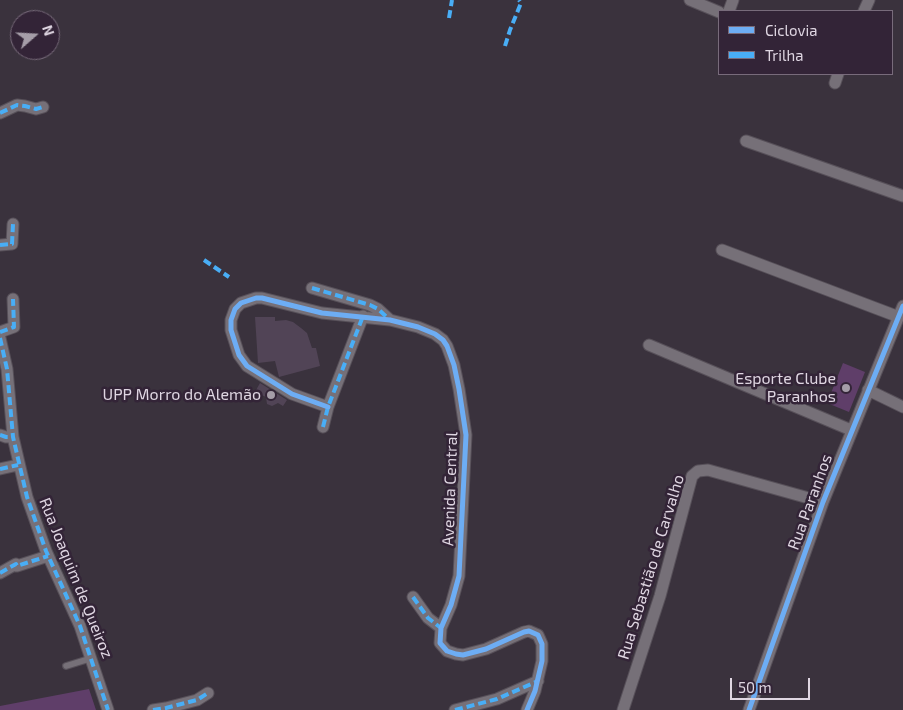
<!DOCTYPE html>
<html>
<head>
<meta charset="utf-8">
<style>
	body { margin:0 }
	#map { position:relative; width:903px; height:710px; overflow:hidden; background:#3a323d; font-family:"Exo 2",sans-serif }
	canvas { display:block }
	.legend { position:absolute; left:718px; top:10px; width:175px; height:65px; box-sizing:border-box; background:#332437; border:1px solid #786b7b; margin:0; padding:6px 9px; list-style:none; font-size:15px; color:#dfd6e2 }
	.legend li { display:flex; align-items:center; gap:10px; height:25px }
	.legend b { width:25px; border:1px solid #786b7b }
	.north { position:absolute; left:10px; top:10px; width:50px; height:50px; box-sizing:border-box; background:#332437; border:1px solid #786b7b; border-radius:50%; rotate:71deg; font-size:14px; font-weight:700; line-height:20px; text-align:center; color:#dfd6e2 }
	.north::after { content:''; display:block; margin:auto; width:18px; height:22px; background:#a59da8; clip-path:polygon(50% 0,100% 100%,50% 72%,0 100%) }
	.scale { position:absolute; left:730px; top:678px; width:80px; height:22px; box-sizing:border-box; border:2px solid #dfd6e2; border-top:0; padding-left:6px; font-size:15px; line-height:18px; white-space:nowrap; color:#dfd6e2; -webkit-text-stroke:4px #332437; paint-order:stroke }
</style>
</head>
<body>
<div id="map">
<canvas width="903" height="710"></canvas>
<ul class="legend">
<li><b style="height:6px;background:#6dadf4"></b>Ciclovia</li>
<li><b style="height:6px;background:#49aef6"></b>Trilha</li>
</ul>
<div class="north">N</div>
<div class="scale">50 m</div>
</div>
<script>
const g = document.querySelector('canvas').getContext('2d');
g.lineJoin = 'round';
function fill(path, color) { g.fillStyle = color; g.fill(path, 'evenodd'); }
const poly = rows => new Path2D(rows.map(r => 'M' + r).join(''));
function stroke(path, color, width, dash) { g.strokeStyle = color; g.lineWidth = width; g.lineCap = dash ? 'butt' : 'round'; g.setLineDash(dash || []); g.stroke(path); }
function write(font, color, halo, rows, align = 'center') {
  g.font = font + ' "Exo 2",sans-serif'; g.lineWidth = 5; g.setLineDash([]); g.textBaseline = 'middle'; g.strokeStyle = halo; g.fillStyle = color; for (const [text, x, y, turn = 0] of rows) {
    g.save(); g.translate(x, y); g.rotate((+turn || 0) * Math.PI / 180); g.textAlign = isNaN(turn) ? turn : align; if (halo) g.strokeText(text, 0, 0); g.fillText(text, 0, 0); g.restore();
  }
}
fill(poly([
	[843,363,865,372,849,412,827,403],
	[89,689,96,710,0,710,0,706]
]), '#5f3e69');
fill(poly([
	[255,317,275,317,275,321,286,320,293,322,301,328,307,333,312,348,316,348,320,366,279,377,275,361,258,363],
	[260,383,287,400,283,406,278,403,272,406,267,404,266,397,255,392]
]), '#514456');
const lane = poly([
	[66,666,92,658]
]);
const street = poly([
	[690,0,719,12],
	[729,11,733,0],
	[864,11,869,0],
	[835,83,838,74],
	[0,113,17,105,25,106,36,109,43,107],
	[746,141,903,196],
	[0,245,12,244,13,224],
	[722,250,899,317],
	[312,288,370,305,378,309,390,320],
	[0,332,14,327,13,299],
	[0,338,7,369,13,437,27,497,46,551,80,626,108,710],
	[649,345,851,430],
	[868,390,903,407],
	[328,407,292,394,247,366,239,355,231,330,231,320,235,309,241,303,256,298,262,298,322,313,390,320,418,327,435,334,443,340,447,346,454,365,459,389,466,435,459,576,451,605,441,628,440,643,447,651,456,654,463,655,486,649,524,632,529,631,538,635,542,644,542,661,535,691,527,710],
	[323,427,328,407,363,316],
	[0,435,6,437,13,437],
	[0,469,18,465],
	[0,573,16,564,17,566,48,556],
	[413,597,428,618,441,628],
	[153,710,166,708,197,700,208,693],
	[455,710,497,699,538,681],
	[623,710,660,596,692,476,698,471,708,470,823,502],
	[749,710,823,502,903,306]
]);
stroke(lane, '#575059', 8);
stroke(street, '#575059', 13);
stroke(lane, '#767078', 5.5);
stroke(street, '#767078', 11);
stroke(poly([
	[449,18,452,0],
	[505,46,510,30,521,3,519,0],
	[0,113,17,105,25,106,36,109,43,107],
	[0,245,12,244,13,224],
	[204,260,229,277],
	[312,288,370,305,378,309,390,320],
	[0,332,14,327,13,299],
	[0,338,7,369,13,437,27,497,46,551,80,626,108,710],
	[323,427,328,407,363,316],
	[0,435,6,437,13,437],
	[0,469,18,465],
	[0,573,16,564,17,566,48,556],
	[413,597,428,618,441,628],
	[153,710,166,708,197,700,208,693],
	[455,710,497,699,538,681]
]), '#49aef6', 4, [8, 4]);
stroke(poly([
	[328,407,292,394,247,366,239,355,231,330,231,320,235,309,241,303,256,298,262,298,322,313,390,320,418,327,435,334,443,340,447,346,454,365,459,389,466,435,459,576,451,605,441,628,440,643,447,651,456,654,463,655,486,649,524,632,529,631,538,635,542,644,542,661,535,691,527,710],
	[749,710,823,502,903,306]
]), '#6dadf4', 5);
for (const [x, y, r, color] of [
	[846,388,5,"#a59da8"],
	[271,395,5,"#a59da8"]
]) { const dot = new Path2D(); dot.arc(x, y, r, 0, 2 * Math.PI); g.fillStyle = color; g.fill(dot); stroke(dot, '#332437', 2); }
write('16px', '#dfd6e2', '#332437', [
	["Esporte Clube",836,379],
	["Paranhos",836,397],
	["UPP Morro do Alemão",261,395]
], 'right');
write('16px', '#dfd6e2', '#332437', [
	["Avenida Central",450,489,-88],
	["Rua Paranhos",810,502,-70],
	["Rua Sebastião de Carvalho",651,567,-73],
	["Rua Joaquim de Queiroz",76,578,68]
]);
</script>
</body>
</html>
